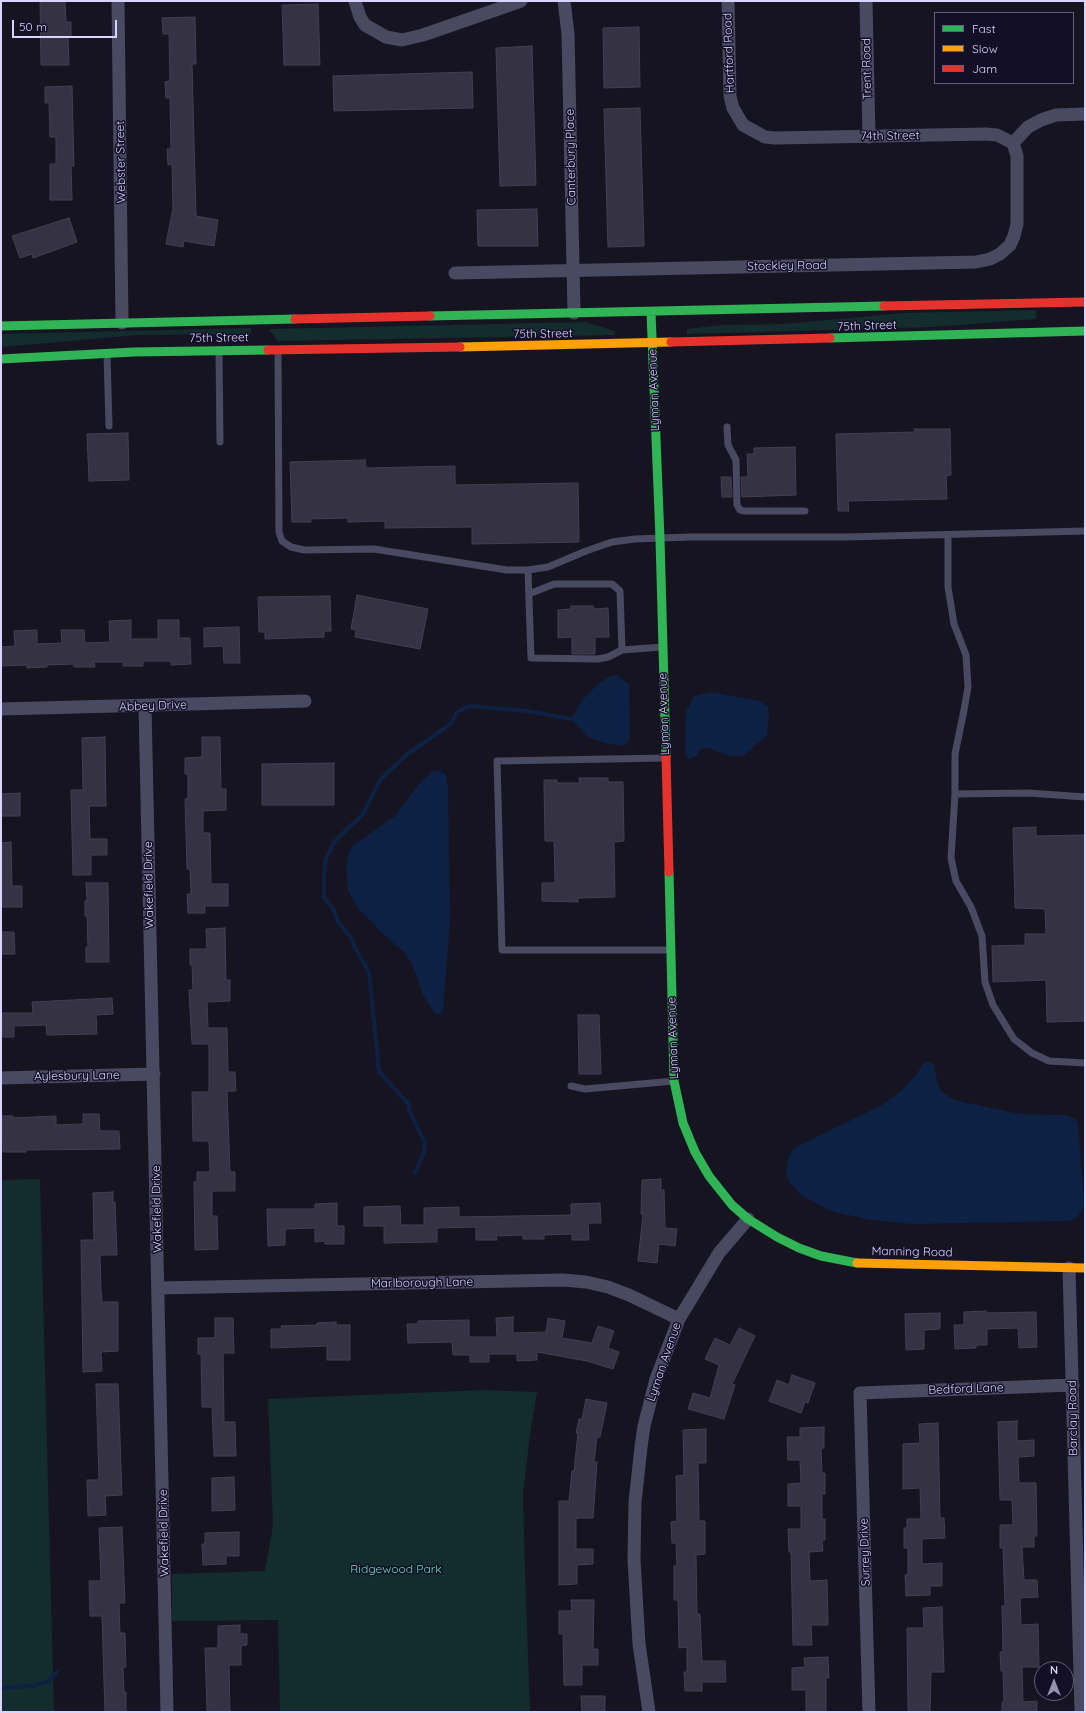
<!DOCTYPE html>
<html>
<head>
<meta charset="utf-8">
<style>
	body { margin:0 }
	#map { position:relative; width:1086px; height:1713px; overflow:hidden; background:#161421; font-family:Quicksand,sans-serif }
	canvas { display:block }
	.frame { position:absolute; inset:0; border:2px solid #d9d4ff; pointer-events:none }
	.legend { position:absolute; left:934px; top:12px; width:140px; height:72px; box-sizing:border-box; background:#130f26; border:1px solid #625e7d; margin:0; padding:5px 7px; list-style:none; font-size:12px; color:#d9d4ff }
	.legend li { display:flex; align-items:center; gap:8px; height:20px }
	.legend b { width:20px; border:1px solid #625e7d }
	.north { position:absolute; left:1034px; top:1661px; width:40px; height:40px; box-sizing:border-box; background:#130f26; border:1px solid #625e7d; border-radius:50%; rotate:0deg; font-size:11px; font-weight:700; line-height:16px; text-align:center; color:#d9d4ff }
	.north::after { content:''; display:block; margin:auto; width:14px; height:18px; background:#9591b1; clip-path:polygon(50% 0,100% 100%,50% 72%,0 100%) }
	.scale { position:absolute; left:12px; top:20px; width:105px; height:18px; box-sizing:border-box; border:2px solid #d9d4ff; border-top:0; padding-left:5px; font-size:12px; line-height:14px; white-space:nowrap; color:#d9d4ff; -webkit-text-stroke:3px #130f26; paint-order:stroke }
</style>
</head>
<body>
<div id="map">
<canvas width="1086" height="1713"></canvas>
<div class="frame"></div>
<ul class="legend">
<li><b style="height:5px;background:#30b455"></b>Fast</li>
<li><b style="height:5px;background:#ff9f0a"></b>Slow</li>
<li><b style="height:5px;background:#e5322d"></b>Jam</li>
</ul>
<div class="north">N</div>
<div class="scale">50 m</div>
</div>
<script>
const g = document.querySelector('canvas').getContext('2d');
g.lineJoin = 'round';
function fill(path, color) { g.fillStyle = color; g.fill(path, 'evenodd'); }
const poly = rows => new Path2D(rows.map(r => 'M' + r).join(''));
function stroke(path, color, width, dash) { g.strokeStyle = color; g.lineWidth = width; g.lineCap = dash ? 'butt' : 'round'; g.setLineDash(dash || []); g.stroke(path); }
function write(font, color, halo, rows, align = 'center') {
  g.font = font + ' Quicksand,sans-serif'; g.lineWidth = 3; g.setLineDash([]); g.textBaseline = 'middle'; g.strokeStyle = halo; g.fillStyle = color; for (const [text, x, y, turn = 0] of rows) {
    g.save(); g.translate(x, y); g.rotate((+turn || 0) * Math.PI / 180); g.textAlign = isNaN(turn) ? turn : align; if (halo) g.strokeText(text, 0, 0); g.fillText(text, 0, 0); g.restore();
  }
}
fill(poly([
	[1036,310,1036,319,932,327,687,334,687,329,722,325,784,324,904,313],
	[585,322,615,331,615,335,278,341,270,331,271,329],
	[251,328,251,334,139,335,1,347,1,334],
	[40,1179,54,1712,1,1712,1,1180],
	[485,1390,537,1392,530,1434,523,1495,525,1570,530,1712,280,1712,278,1620,172,1621,172,1574,265,1571,273,1526,268,1399]
]), '#132c2d');
fill(poly([
	[617,675,629,684,630,739,624,746,604,743,590,738,571,719,582,700,597,685,608,677],
	[711,692,759,701,768,707,769,716,767,735,743,756,730,756,718,752,710,748,701,749,697,756,688,759,685,752,686,712,694,696],
	[437,770,446,774,448,787,450,920,443,1011,439,1015,435,1013,424,997,412,964,404,952,385,936,357,907,348,891,346,869,348,855,352,846,395,816,419,784,432,771],
	[927,1062,934,1064,937,1081,941,1091,954,1100,1020,1114,1064,1115,1076,1119,1078,1126,1084,1204,1078,1217,1069,1221,912,1224,871,1220,830,1211,801,1195,790,1183,786,1173,788,1158,794,1148,884,1104,903,1089,918,1072,923,1064]
]), '#0d2144');
stroke(poly([
	[415,1173,424,1152,425,1143,409,1110,409,1105,379,1071,369,972,355,948,352,939,338,922,334,910,324,897,324,876,326,858,335,841,363,814,380,780,406,755,452,723,456,713,463,709,470,706,527,711,571,719],
	[1,1688,31,1686,47,1682,57,1672]
]), '#0d2144', 4);
const building = poly([
	[40,1,65,1,66,22,71,22,71,37,68,37,69,65,41,65,40,1],
	[318,4,320,65,284,65,282,5,318,4],
	[195,17,196,64,192,64,196,216,218,220,214,246,184,241,183,247,166,244,173,208,172,164,168,165,167,149,171,149,170,98,166,98,165,82,170,81,169,34,163,34,162,18,195,17],
	[639,27,640,87,604,88,603,28,639,27],
	[532,46,536,185,500,186,496,48,532,46],
	[472,72,473,108,334,111,333,76,472,72],
	[72,86,74,166,71,166,72,200,50,200,50,164,56,164,56,137,50,137,49,103,45,103,45,87,72,86],
	[640,108,644,246,608,247,604,109,640,108],
	[537,209,538,246,478,246,477,210,537,209],
	[69,218,77,242,33,258,32,254,20,258,12,236,69,218],
	[914,429,950,429,951,475,946,476,947,499,848,501,849,511,838,511,836,434,915,432,914,429],
	[128,433,129,480,89,481,87,434,128,433],
	[795,447,796,495,742,497,741,477,748,477,747,454,754,454,754,448,795,447],
	[365,460,366,468,455,466,455,485,578,483,579,542,472,544,472,527,385,528,385,521,348,522,348,518,311,519,311,522,292,522,290,462,365,460],
	[721,477,731,477,732,497,722,497,721,477],
	[357,595,428,609,420,649,355,637,356,630,351,629,357,595],
	[330,596,331,631,324,631,324,637,265,639,265,632,259,632,258,597,330,596],
	[571,606,593,606,594,609,608,608,609,637,595,637,595,654,572,654,572,637,558,638,558,610,571,609,571,606],
	[131,620,131,639,158,639,158,620,179,620,179,638,190,638,191,664,171,665,171,661,143,661,143,666,123,666,123,662,94,662,95,667,74,667,74,664,47,665,47,667,27,668,27,665,1,666,1,647,15,646,14,631,37,630,37,644,62,643,61,630,84,630,85,643,110,642,109,621,131,620],
	[239,627,240,663,224,663,223,646,204,647,204,628,239,627],
	[105,737,106,806,89,806,90,839,107,839,107,855,91,855,91,875,73,875,71,790,83,790,82,738,105,737],
	[202,737,220,737,221,789,226,789,226,810,203,811,203,833,210,833,211,884,228,884,228,906,205,906,205,913,188,913,187,894,191,894,190,869,187,869,185,799,188,799,188,774,185,774,185,758,202,757,202,737],
	[334,763,334,805,262,805,262,764,334,763],
	[579,778,608,778,608,782,623,782,624,841,614,842,615,897,578,898,578,902,542,901,542,883,555,883,554,841,545,841,544,780,557,780,557,783,580,783,579,778],
	[20,793,20,816,1,816,1,794,20,793],
	[1036,827,1036,836,1085,835,1085,1021,1047,1022,1046,980,993,982,992,946,1025,945,1025,934,1046,934,1045,909,1015,908,1013,828,1036,827],
	[11,842,12,886,22,886,22,907,1,907,1,843,11,842],
	[86,883,108,883,109,962,86,962,86,947,88,947,87,916,85,916,85,901,87,901,86,883],
	[225,928,226,980,230,980,230,1001,207,1002,208,1028,227,1028,228,1072,235,1072,236,1091,227,1091,230,1172,235,1172,235,1191,212,1191,212,1216,217,1216,218,1249,195,1250,194,1182,197,1182,197,1172,210,1172,209,1141,193,1141,192,1092,209,1092,209,1044,192,1044,189,990,193,990,192,965,190,965,190,949,207,949,206,929,225,928],
	[1,932,14,932,15,954,1,954,1,932],
	[112,998,113,1014,96,1015,97,1034,47,1035,46,1025,14,1026,14,1037,1,1037,1,1013,33,1013,32,1002,112,998],
	[578,1015,599,1015,601,1074,579,1074,578,1015],
	[83,1114,99,1114,100,1131,119,1131,120,1149,26,1150,26,1152,3,1152,3,1139,1,1139,1,1116,13,1116,13,1118,56,1116,56,1125,83,1124,83,1114],
	[661,1179,661,1190,664,1190,665,1228,677,1229,675,1246,659,1244,657,1263,638,1261,643,1214,641,1214,642,1180,661,1179],
	[113,1192,113,1202,115,1202,117,1255,100,1255,101,1291,102,1302,118,1302,118,1351,101,1352,102,1371,83,1372,81,1240,94,1240,93,1193,113,1192],
	[337,1203,337,1226,344,1226,344,1244,325,1244,325,1241,315,1242,315,1228,285,1229,285,1245,268,1246,267,1209,315,1209,315,1204,337,1203],
	[600,1203,601,1223,588,1223,589,1240,572,1240,572,1234,544,1235,544,1239,523,1239,523,1235,496,1236,497,1240,476,1240,476,1227,437,1228,437,1242,384,1243,384,1226,364,1226,364,1207,400,1206,401,1225,424,1225,424,1208,459,1207,459,1217,571,1215,571,1204,600,1203],
	[986,1311,986,1313,1036,1312,1037,1347,1019,1348,1018,1328,987,1329,987,1345,976,1345,976,1348,955,1349,954,1325,964,1325,964,1312,986,1311],
	[940,1313,940,1329,924,1330,924,1349,906,1350,905,1314,940,1313],
	[513,1317,513,1333,546,1332,548,1318,565,1321,562,1338,592,1343,598,1326,614,1331,608,1348,619,1352,613,1369,587,1361,537,1352,537,1360,517,1361,517,1354,489,1354,489,1362,470,1362,470,1355,453,1355,452,1342,408,1343,407,1324,418,1324,418,1321,469,1320,469,1337,497,1337,496,1318,513,1317],
	[215,1318,233,1318,234,1353,223,1353,224,1422,235,1422,236,1456,214,1456,212,1407,202,1407,201,1354,198,1354,198,1338,215,1338,215,1318],
	[336,1322,336,1325,350,1325,350,1360,327,1360,327,1346,271,1348,271,1329,282,1329,281,1326,317,1325,317,1323,336,1322],
	[739,1328,755,1336,732,1384,735,1385,724,1419,688,1409,693,1393,710,1398,719,1365,705,1359,715,1338,730,1345,739,1328],
	[792,1375,815,1383,808,1403,805,1402,801,1413,769,1401,777,1380,789,1385,792,1375],
	[96,1384,118,1384,122,1495,105,1496,106,1515,88,1516,87,1480,99,1480,96,1384],
	[586,1399,607,1403,600,1437,597,1437,594,1462,597,1462,593,1518,576,1518,576,1549,593,1549,593,1564,577,1565,577,1584,559,1585,559,1501,569,1501,572,1471,574,1471,578,1433,576,1433,579,1419,582,1419,586,1399],
	[1017,1421,1017,1441,1034,1440,1034,1456,1018,1457,1019,1483,1036,1483,1037,1536,1034,1536,1034,1547,1022,1547,1024,1580,1037,1580,1038,1597,1020,1598,1021,1625,1038,1624,1039,1667,1022,1667,1023,1702,1037,1701,1037,1712,1002,1712,1002,1702,1004,1702,1003,1671,1001,1671,1000,1652,1003,1652,1002,1606,1005,1606,1003,1548,1000,1548,1000,1525,1013,1525,1012,1500,1000,1500,998,1422,1017,1421],
	[938,1423,940,1518,944,1518,945,1538,922,1539,922,1564,942,1563,942,1586,930,1586,930,1595,906,1596,905,1575,908,1575,908,1548,904,1548,904,1528,907,1528,907,1519,921,1519,920,1488,903,1489,903,1444,920,1443,919,1424,938,1423],
	[824,1427,824,1448,821,1448,822,1473,825,1473,825,1494,822,1494,822,1519,825,1519,825,1540,822,1540,823,1551,809,1552,810,1581,827,1580,828,1625,811,1625,812,1645,793,1645,791,1552,789,1552,788,1529,801,1529,801,1506,788,1506,788,1484,801,1483,800,1460,788,1460,787,1437,800,1437,800,1428,824,1427],
	[706,1429,706,1463,698,1463,699,1521,705,1521,705,1554,696,1555,697,1614,700,1614,702,1661,725,1661,726,1682,702,1682,702,1691,685,1691,684,1672,687,1672,687,1647,679,1648,678,1600,674,1600,674,1566,677,1566,676,1543,672,1543,671,1522,677,1521,676,1476,684,1475,683,1430,706,1429],
	[234,1477,235,1510,212,1511,212,1478,234,1477],
	[122,1527,125,1603,119,1603,120,1633,125,1633,126,1667,123,1667,124,1692,126,1692,126,1712,105,1712,102,1616,90,1616,89,1581,101,1581,99,1528,122,1527],
	[239,1532,239,1556,226,1556,226,1564,203,1565,202,1544,205,1544,205,1533,239,1532],
	[571,1600,594,1600,593,1649,598,1649,598,1665,582,1665,582,1685,564,1685,563,1634,559,1634,559,1611,572,1611,571,1600],
	[942,1607,944,1672,931,1672,930,1712,908,1712,907,1628,924,1628,923,1608,942,1607],
	[240,1625,240,1634,247,1634,247,1645,241,1646,241,1665,229,1665,230,1711,207,1712,205,1648,218,1648,218,1626,240,1625],
	[828,1657,829,1678,826,1678,826,1712,806,1712,806,1690,792,1690,792,1668,805,1667,804,1658,828,1657],
	[581,1696,605,1696,605,1712,582,1712,581,1696]
]);
fill(building, '#343243');
stroke(building, '#433f54', 1);
stroke(poly([
	[278,350,279,532,282,541,291,547,304,550,374,549,507,570,528,570,548,567,586,551,612,542,635,539,690,537,846,537,1085,531],
	[219,351,220,442],
	[107,355,109,426],
	[727,427,728,445,736,460,737,505,740,510,745,511,805,511],
	[948,535,948,587,954,624,966,655,968,687,964,710,955,754,955,794,1028,793,1085,797],
	[528,570,531,658,598,659,608,657,622,650,662,647],
	[529,594,554,584,612,584,620,591,622,650],
	[665,758,497,761,502,950,669,950],
	[955,794,951,858,956,881,971,907,982,936,985,982,993,1005,1014,1039,1032,1053,1049,1061,1085,1063],
	[571,1086,585,1089,674,1081]
]), '#4a4962', 7);
stroke(poly([
	[118,1,122,323],
	[355,1,360,17,365,25,386,37,402,40,423,35,521,1],
	[564,1,568,34,574,313],
	[728,1,730,96,733,108,743,125,765,137,775,138,986,134,997,135,1013,143],
	[866,1,869,137],
	[1013,143,1028,127,1041,120,1056,115,1085,114],
	[455,273,976,262,990,259,1000,254,1010,245,1014,236,1017,224,1017,156,1013,143],
	[145,706,167,1712],
	[1,709,305,701],
	[1,1078,154,1074],
	[1069,1268,1081,1712],
	[158,1288,563,1280,586,1282,608,1287,629,1295,679,1319],
	[649,1712,639,1644,634,1560,635,1502,641,1447,644,1426,656,1379,679,1319,719,1253,748,1219],
	[869,1712,860,1393,1073,1385]
]), '#4a4962', 13);
stroke(poly([
	[651,312,660,539,666,756],
	[430,316,884,306],
	[1,326,295,319],
	[830,338,1085,331],
	[1,359,134,352,268,350],
	[669,872,674,1081,683,1123,695,1152,709,1176,732,1205,748,1219,777,1237,799,1248,821,1256,857,1263]
]), '#30b455', 9);
stroke(poly([
	[460,347,671,342],
	[857,1263,1085,1268]
]), '#ff9f0a', 9);
stroke(poly([
	[884,306,1085,302],
	[295,319,430,316],
	[671,342,830,338],
	[268,350,460,347],
	[666,756,669,872]
]), '#e5322d', 9);
write('12px', '#d9d4ff', '#130f26', [
	["Hartford Road",729,53,-92],
	["Trent Road",867,69,-91],
	["74th Street",890,136,-1],
	["Canterbury Place",571,157,-91],
	["Webster Street",121,162,-91],
	["Stockley Road",787,266,-1],
	["75th Street",867,326,-2],
	["75th Street",543,334,-1],
	["75th Street",219,338,-1],
	["Lyman Avenue",654,390,-92],
	["Abbey Drive",153,706,-2],
	["Lyman Avenue",664,714,-92],
	["Wakefield Drive",149,885,-91],
	["Lyman Avenue",673,1038,-92],
	["Aylesbury Lane",77,1076,-1],
	["Wakefield Drive",157,1209,-91],
	["Manning Road",912,1252,1],
	["Marlborough Lane",422,1283,-1],
	["Lyman Avenue",664,1362,-71],
	["Bedford Lane",966,1389,-2],
	["Barclay Road",1073,1418,-91],
	["Wakefield Drive",164,1533,-91],
	["Surrey Drive",865,1552,-92]
]);
write('12px', '#5fe0c0', '#130f26', [
	["Ridgewood Park",396,1569]
]);
</script>
</body>
</html>
